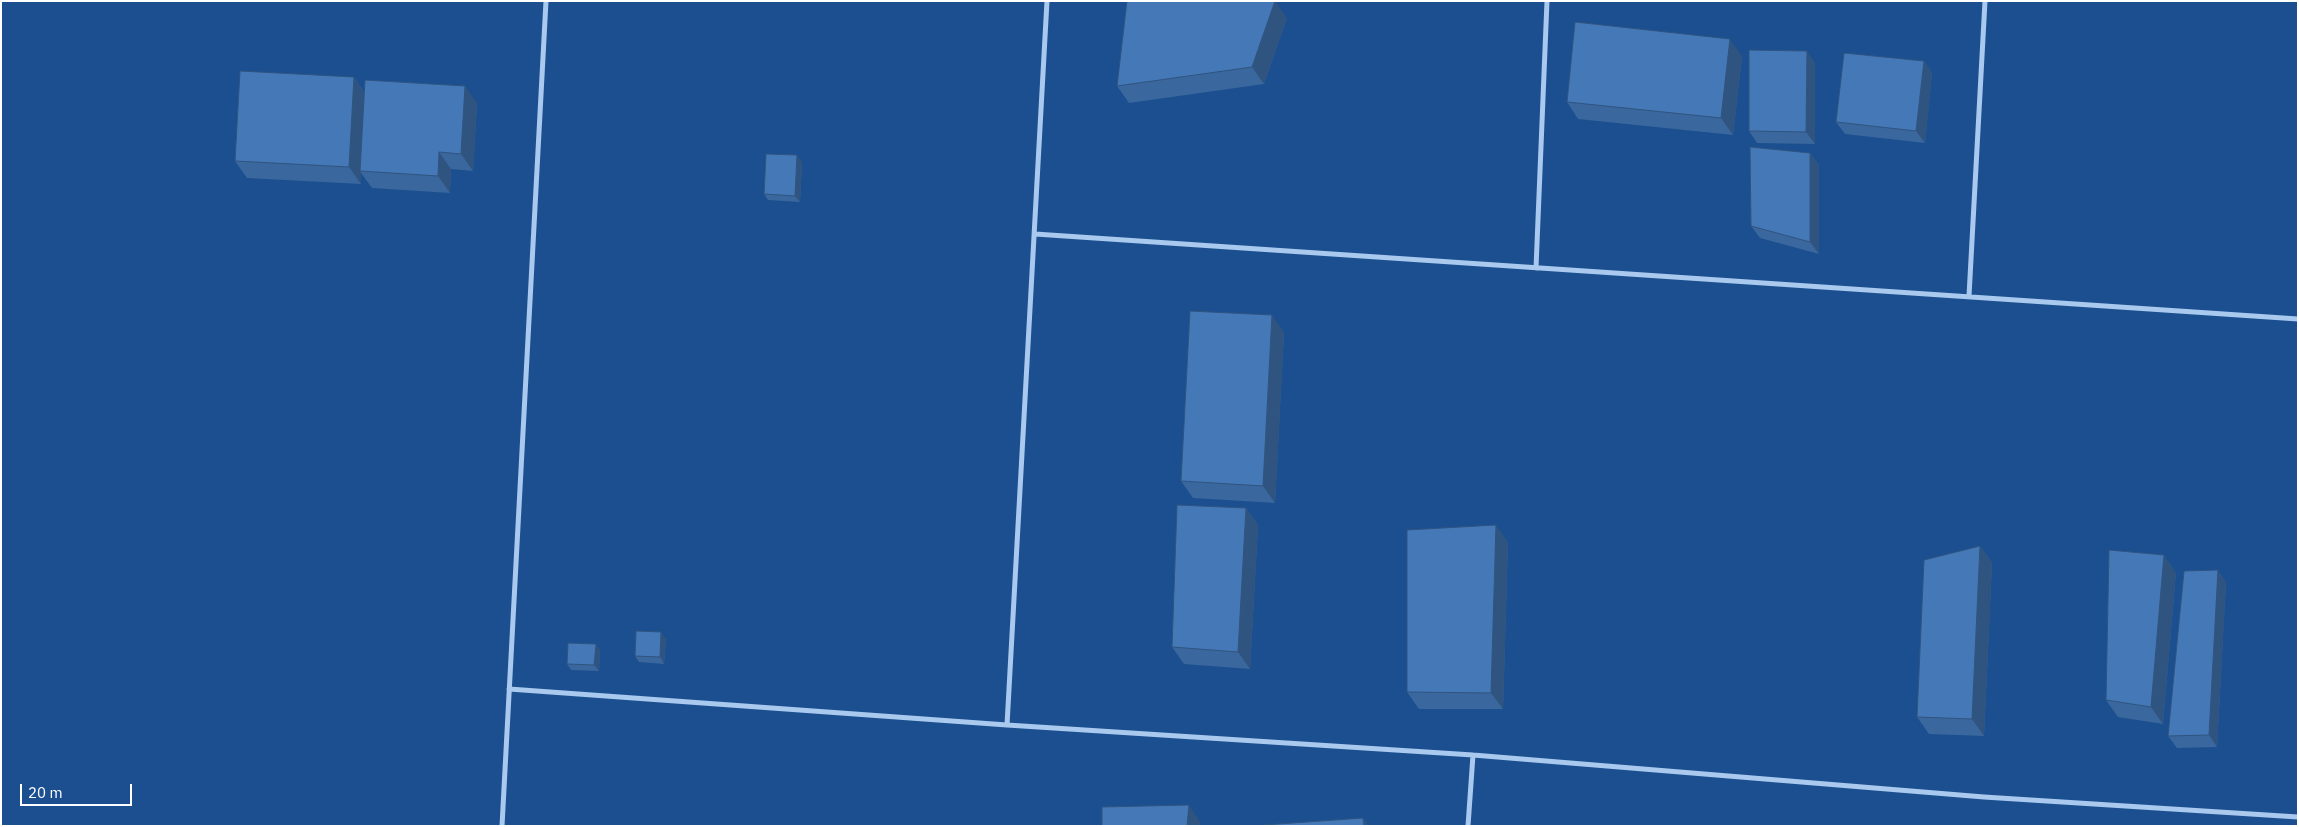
<!DOCTYPE html>
<html>
<head>
<meta charset="utf-8">
<style>
	body { margin:0 }
	#map { position:relative; width:2299px; height:827px; overflow:hidden; background:#1b4f8f; font-family:"IBM Plex Sans",sans-serif }
	canvas { display:block }
	.frame { position:absolute; inset:0; border:2px solid #fff; pointer-events:none }
	.scale { position:absolute; left:20px; top:784px; width:112px; height:22px; box-sizing:border-box; border:2px solid #fff; border-top:0; padding-left:6px; font-size:15px; line-height:18px; white-space:nowrap; color:#fff; -webkit-text-stroke:4px #1b4f8f; paint-order:stroke }
</style>
</head>
<body>
<div id="map">
<canvas width="2299" height="827"></canvas>
<div class="frame"></div>
<div class="scale">20 m</div>
</div>
<script>
const g = document.querySelector('canvas').getContext('2d');
g.lineJoin = 'round';
const poly = rows => new Path2D(rows.map(r => 'M' + r).join(''));
function stroke(path, color, width, dash) { g.strokeStyle = color; g.lineWidth = width; g.lineCap = dash ? 'butt' : 'round'; g.setLineDash(dash || []); g.stroke(path); }
function fill(path, color) { g.fillStyle = color; g.fill(path, 'evenodd'); }
stroke(poly([
	[1035,234,2298,319],
	[1536,268,1547,1],
	[1969,296,1985,1],
	[509,689,1007,725,1473,755,1984,797,2298,817],
	[1007,725,1047,1],
	[502,826,546,1],
	[1468,826,1473,755]
]), '#a9c9ee', 5);
fill(poly([
	[1287,18,1264,84,1129,103,1117,86],
	[1742,56,1733,135,1578,119,1567,102],
	[1924,61,1932,73,1925,143,1845,134,1836,122],
	[1815,63,1815,144,1757,143,1749,131],
	[354,77,364,92,477,103,473,171,451,169,450,193,372,188,361,173,361,184,247,178,235,161],
	[1810,153,1819,165,1819,254,1760,238,1751,226],
	[802,162,800,202,768,200,764,194],
	[1284,332,1275,503,1193,498,1181,481],
	[1246,508,1258,525,1250,669,1184,664,1172,647],
	[1508,542,1503,709,1419,709,1407,692],
	[1980,546,1992,563,1984,736,1929,734,1917,717],
	[2176,572,2163,724,2118,717,2106,700],
	[2226,582,2217,747,2177,748,2168,736],
	[666,639,664,664,639,662,635,656],
	[600,650,599,671,571,670,567,664]
]), '#3a679d');
fill(poly([
	[1275,1,1287,18,1264,84,1252,67],
	[1730,39,1742,56,1733,135,1721,118],
	[1807,51,1815,63,1815,144,1806,132],
	[1924,61,1932,73,1925,143,1916,131],
	[354,77,365,94,360,171,361,173,361,184,349,167],
	[465,86,477,103,473,171,461,154],
	[439,152,451,169,450,193,438,176],
	[1810,153,1819,165,1819,254,1810,242],
	[797,155,802,162,800,202,795,196],
	[1272,315,1284,332,1275,503,1263,486],
	[1246,508,1258,525,1250,669,1238,652],
	[1496,525,1508,542,1503,709,1491,693],
	[1980,546,1992,563,1984,736,1972,719],
	[2164,555,2176,572,2163,724,2151,707],
	[2218,570,2226,582,2217,747,2209,735],
	[661,632,666,639,664,664,660,657],
	[596,644,600,650,599,671,594,665],
	[1189,805,1200,822,1200,826,1187,826],
	[1363,818,1369,826,1364,826]
]), '#305480');
const building = poly([
	[1127,1,1275,1,1252,67,1117,86,1127,1],
	[1575,22,1730,39,1721,118,1567,102,1575,22],
	[1749,50,1807,51,1806,132,1749,131,1749,50],
	[1844,53,1924,61,1916,131,1836,122,1844,53],
	[240,71,354,77,349,167,235,161,240,71],
	[365,80,465,86,461,154,439,152,438,176,360,171,365,80],
	[1750,147,1810,153,1810,242,1751,226,1750,147],
	[766,154,797,155,795,196,764,194,766,154],
	[1190,311,1272,315,1263,486,1181,481,1190,311],
	[1177,505,1246,508,1238,652,1172,647,1177,505],
	[1496,525,1491,693,1407,692,1407,530,1496,525],
	[1980,546,1972,719,1917,717,1924,560,1980,546],
	[2109,550,2164,555,2151,707,2106,700,2109,550],
	[2218,570,2209,735,2168,736,2184,571,2218,570],
	[636,631,661,632,660,657,635,656,636,631],
	[568,643,596,644,594,665,567,664,568,643],
	[1189,805,1187,826,1102,826,1102,807,1189,805],
	[1363,818,1364,826,1250,826,1363,818]
]);
fill(building, '#4478b7');
stroke(building, '#305480', 1);
</script>
</body>
</html>
